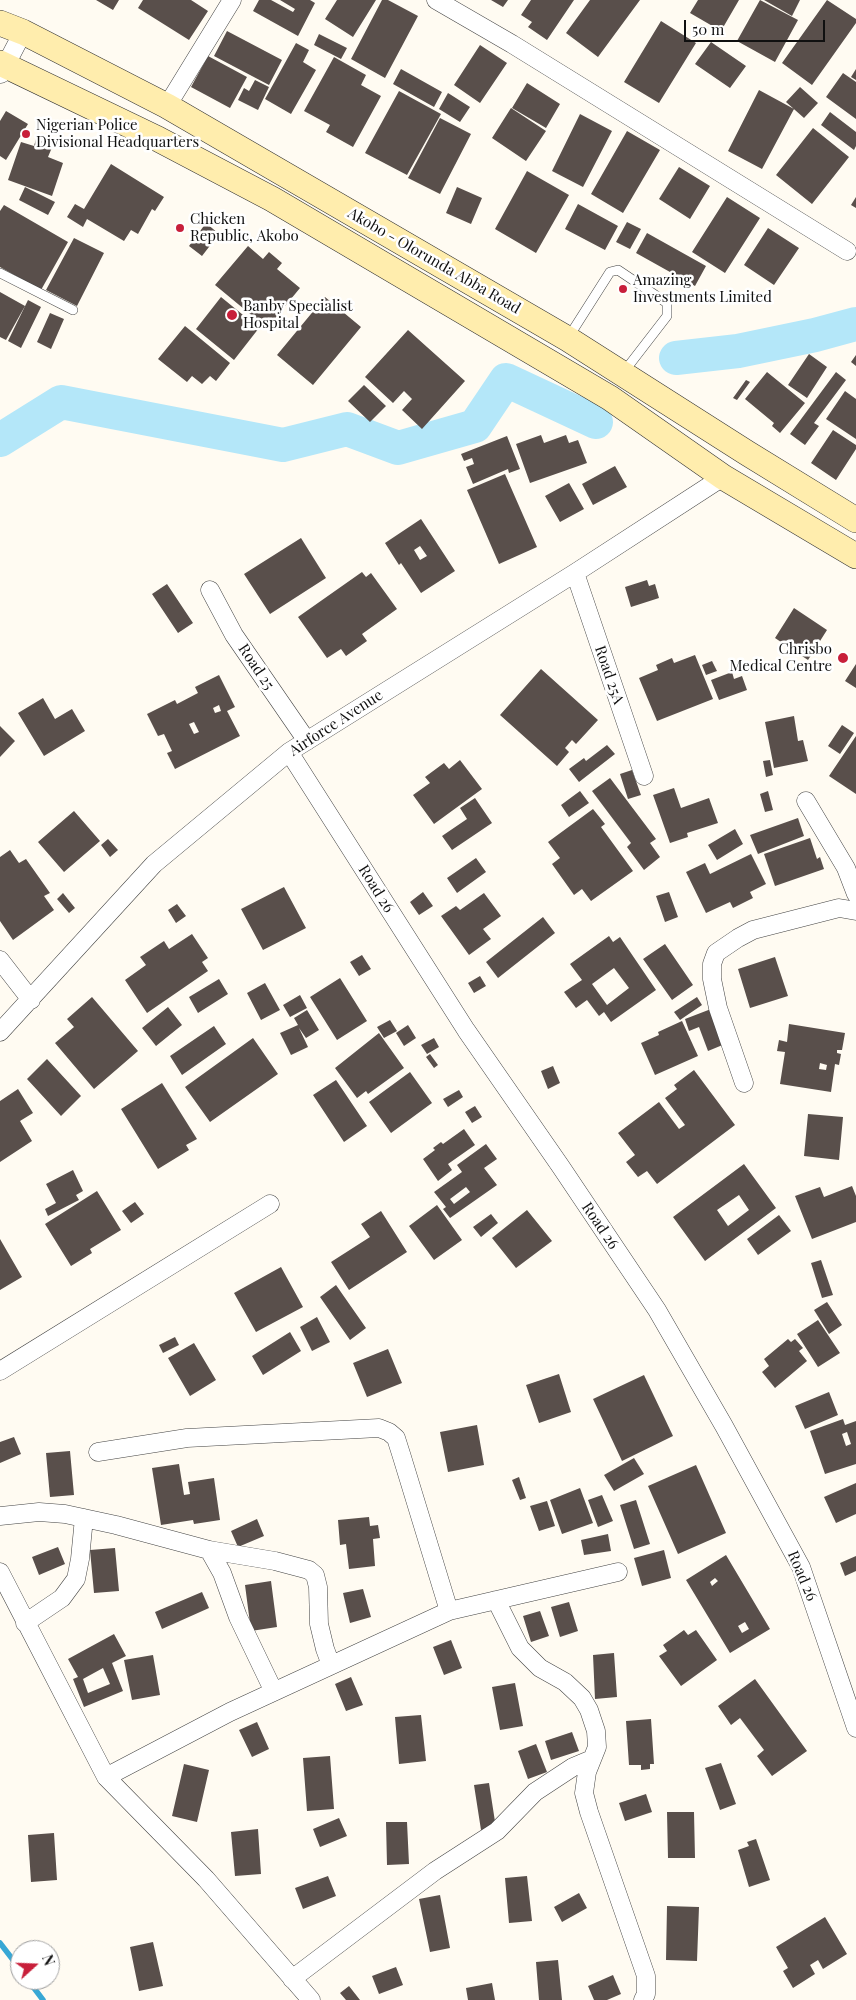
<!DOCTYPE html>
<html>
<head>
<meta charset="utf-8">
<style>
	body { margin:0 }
	#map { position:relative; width:856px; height:2000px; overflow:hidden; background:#fffbf2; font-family:"Playfair Display",serif }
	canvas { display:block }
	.north { position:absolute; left:10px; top:1940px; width:50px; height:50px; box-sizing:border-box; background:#fff; border:1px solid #9f9f9f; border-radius:50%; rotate:70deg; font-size:14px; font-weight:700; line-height:20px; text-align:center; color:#101010 }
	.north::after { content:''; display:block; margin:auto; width:18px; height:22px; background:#c81f3a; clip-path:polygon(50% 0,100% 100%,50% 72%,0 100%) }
	.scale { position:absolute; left:684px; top:20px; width:141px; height:22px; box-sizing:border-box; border:2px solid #101010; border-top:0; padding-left:6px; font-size:15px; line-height:18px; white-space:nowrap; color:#101010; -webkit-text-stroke:4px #fff; paint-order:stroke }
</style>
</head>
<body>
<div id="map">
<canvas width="856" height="2000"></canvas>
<div class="north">N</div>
<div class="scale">50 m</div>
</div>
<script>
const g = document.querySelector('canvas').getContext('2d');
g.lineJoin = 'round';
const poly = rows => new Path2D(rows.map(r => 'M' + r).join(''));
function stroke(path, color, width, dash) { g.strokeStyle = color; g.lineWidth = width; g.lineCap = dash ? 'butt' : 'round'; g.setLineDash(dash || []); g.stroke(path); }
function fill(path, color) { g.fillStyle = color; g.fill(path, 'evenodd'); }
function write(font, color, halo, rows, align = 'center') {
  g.font = font + ' "Playfair Display",serif'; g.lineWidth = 5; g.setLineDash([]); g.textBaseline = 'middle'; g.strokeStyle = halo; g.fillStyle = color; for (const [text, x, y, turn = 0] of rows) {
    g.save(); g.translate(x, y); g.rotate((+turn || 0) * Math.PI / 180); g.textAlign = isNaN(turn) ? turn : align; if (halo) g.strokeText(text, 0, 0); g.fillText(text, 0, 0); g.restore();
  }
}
stroke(poly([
	[0,1943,20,1969],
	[28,1980,43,2000]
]), '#37a7d5', 5.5);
stroke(poly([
	[676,358,738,351,815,335,856,324],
	[0,440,61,402,283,445,347,429,398,448,475,426,506,380,596,422]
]), '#b4e7f9', 34);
fill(poly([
	[96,0,119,0,113,10],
	[143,0,191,0,208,11,189,40,138,8],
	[259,0,271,0,293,12,295,9,280,0,310,0,315,3,298,36,253,11],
	[337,0,376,0,353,37,325,19],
	[382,0,388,0,418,16,385,78,351,59],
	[491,0,508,0,503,7],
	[531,0,574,0,547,40,528,27,532,22,521,15],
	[590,0,640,0,598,57,566,33],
	[698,0,739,0,721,31,690,13],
	[760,0,798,20,775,62,737,41],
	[764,0,800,0,792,16],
	[827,0,856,19,856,23,812,85,782,63],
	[661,21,696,43,659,103,624,82],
	[227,31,282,60,269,85,214,56],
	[319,34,347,48,341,59,314,45],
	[711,42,746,66,730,88,695,64],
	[296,43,309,50,303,62,316,70,291,114,265,99],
	[480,45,507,63,480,103,454,85],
	[208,56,247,77,230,108,191,87],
	[334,57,366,75,361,85,381,96,353,147,326,132,330,125,304,111],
	[401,69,442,92,434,107,393,84],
	[856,69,856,80,851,77],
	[843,73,856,82,856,119,826,97],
	[255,80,269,87,258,110,238,100,244,88,249,91],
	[527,83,560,104,546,128,512,108],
	[800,87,818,103,804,118,786,102],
	[759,90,794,109,762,169,728,151],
	[399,91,441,114,407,175,365,153],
	[448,93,470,107,460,122,439,109],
	[511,108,546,131,526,161,492,138],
	[6,111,28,124,6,160,0,156,0,121],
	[830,112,856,132,856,146,854,150,821,125],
	[580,114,612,131,583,187,552,171],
	[440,118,471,134,440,194,408,178],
	[813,128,849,157,812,204,776,175],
	[627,131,660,150,623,213,591,194],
	[36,139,53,145,48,157,63,163,52,196,8,180,21,142,34,146],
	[111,164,164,197,155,211,152,209,138,234,131,230,124,241,87,219,83,227,67,217,75,204,84,209],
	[679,167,710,186,690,219,659,199],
	[527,171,569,195,536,253,495,229],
	[25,187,55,202,48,215,19,200],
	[457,187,482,198,471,224,446,213],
	[727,197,760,218,725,273,692,252],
	[856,197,856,208,851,205],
	[578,204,618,226,605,250,565,229],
	[4,205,68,242,41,290,0,267,0,211],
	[627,222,641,229,630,249,616,242],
	[206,223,219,234,202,256,189,246],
	[768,228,799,248,774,285,744,265],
	[647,233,706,266,695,286,636,253],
	[74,238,104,253,77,306,46,290],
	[248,246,263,259,269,252,282,263,277,269,300,288,267,328,215,285],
	[0,292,25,306,6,340,0,337],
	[221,297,259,328,234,360,196,329],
	[325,297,361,327,313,385,277,355],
	[28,300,41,307,21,348,8,341],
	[50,313,64,319,51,349,37,342],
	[185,326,230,363,216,381,210,376,202,384,192,376,187,382,158,359],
	[408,330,465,381,422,429,402,410,412,399,404,391,393,403,365,377],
	[809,354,827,367,807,398,788,385],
	[856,355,856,366,851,362],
	[767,372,805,403,780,433,772,426,774,423,745,399],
	[836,372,846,380,814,423,819,426,805,445,790,434],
	[746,380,750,382,737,400,733,398],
	[364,385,386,406,370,422,348,401],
	[845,391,856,399,856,439,826,419],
	[833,430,856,445,856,449,836,480,811,463],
	[541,435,544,443,566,435,569,443,578,440,587,463,530,483,516,444],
	[507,436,520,469,509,473,508,469,473,484,466,467,474,464,472,458,464,461,461,454],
	[615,466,627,487,593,505,582,484],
	[505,474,537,547,499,564,467,490],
	[569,483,584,509,560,522,545,496],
	[421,519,455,571,421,593,401,563,399,565,385,543],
	[420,546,427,556,420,560,414,550],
	[301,538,326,578,270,614,244,574],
	[362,572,366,577,371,573,397,609,362,634,367,641,346,656,341,649,327,658,298,617],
	[647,580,649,586,655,584,659,598,631,607,625,587],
	[167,584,193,623,178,633,152,594],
	[794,608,827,630,808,660,775,638],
	[695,655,713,699,657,721,639,678,658,670,656,665,672,658,674,663],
	[712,661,717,671,706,675,702,665],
	[856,664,856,688,845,681],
	[541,669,598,720,576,744,572,740,565,748,569,752,557,766,500,715],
	[732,672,734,679,742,676,747,690,719,700,711,680],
	[219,675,235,707,227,711,240,736,175,769,167,753,172,751,164,734,158,736,147,714,175,700,177,704,198,693,195,687],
	[219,705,221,711,215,713,213,708],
	[194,722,199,732,194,734,189,724],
	[43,698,55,719,72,709,85,731,44,756,18,713],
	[794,716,798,741,803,740,808,761,774,768,765,722],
	[842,725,854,733,840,754,828,746],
	[0,726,15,741,0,757],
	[856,736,856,794,829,776],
	[607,745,615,754,579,782,569,769,584,758,586,761],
	[460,760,482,789,434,824,413,795,430,783,425,777,444,763,449,769],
	[770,760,773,775,766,777,763,761],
	[632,770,641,795,628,799,620,774],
	[610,778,656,839,650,843,660,857,644,870,627,847,631,843,592,791],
	[674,788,681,808,709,798,718,823,687,833,688,837,670,843,653,795],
	[580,791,589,803,569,817,561,805],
	[768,791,773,810,765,812,760,794],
	[475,798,492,823,452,850,442,836,467,819,460,808],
	[593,809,605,824,601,827,633,871,591,901,582,889,574,895,552,864,560,858,548,842],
	[74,811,100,841,64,872,38,842],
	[798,818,804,836,758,854,750,835],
	[735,829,743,844,717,860,708,845],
	[810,838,817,859,820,857,824,869,775,886,764,854],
	[108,839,118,850,110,857,101,845],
	[10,850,19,863,26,859,50,893,44,896,54,910,13,940,0,921,0,857],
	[751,854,766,884,750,892,753,898,733,908,730,902,706,913,686,872,705,863,710,874],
	[476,858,486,872,457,893,447,878],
	[284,887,306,928,263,950,241,909],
	[423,892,433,906,419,915,410,902],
	[669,892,678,917,665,922,656,896],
	[63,893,75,908,69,913,57,899],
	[484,893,501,916,483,929,491,939,469,955,441,916,456,906,460,910],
	[177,904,186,916,176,923,168,910],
	[543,917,555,933,498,978,486,962],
	[192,934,208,958,202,962,208,971,147,1013,125,980,146,965,140,957,164,941,169,949],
	[609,936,613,942,620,937,656,990,611,1022,604,1012,599,1016,587,1000,576,1008,564,992,582,980,570,964],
	[614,968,629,988,607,1005,592,984],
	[665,944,693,985,672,1000,643,959],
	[362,955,371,969,359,976,350,962],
	[775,957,788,996,750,1008,738,969],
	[480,976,486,986,474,993,468,983],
	[340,978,367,1021,337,1040,310,997],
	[219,979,228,994,198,1013,189,997],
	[265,983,280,1010,261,1020,247,993],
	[300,995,307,1008,290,1017,283,1005],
	[92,997,138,1051,94,1089,55,1043,74,1027,67,1019],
	[697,997,702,1005,680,1020,674,1012],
	[168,1007,182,1025,156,1046,142,1028],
	[711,1009,725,1044,708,1051,699,1027,689,1031,685,1019],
	[307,1010,319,1030,306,1038,299,1028,308,1047,291,1055,280,1033,298,1025,294,1018],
	[390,1020,397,1031,384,1038,377,1027],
	[682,1021,698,1056,655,1075,641,1043,659,1035,658,1032],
	[789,1024,845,1033,842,1050,837,1050,837,1053,841,1054,839,1065,835,1064,831,1092,780,1084,785,1052,777,1051,779,1040,787,1042],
	[820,1063,827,1065,826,1070,819,1069],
	[408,1025,416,1038,404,1046,396,1033],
	[214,1026,226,1044,182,1075,170,1056],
	[379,1033,404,1068,368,1094,366,1091,357,1098,335,1068],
	[253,1038,278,1074,210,1122,185,1087],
	[434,1038,439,1047,427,1054,421,1045],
	[430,1054,438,1065,434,1068,426,1057],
	[47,1059,81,1096,61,1116,27,1079],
	[553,1066,560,1083,548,1089,541,1071],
	[694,1070,735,1125,657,1184,647,1171,638,1177,626,1162,635,1155,618,1133,659,1102,679,1129,685,1125,665,1098,677,1089,674,1085],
	[410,1072,432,1103,391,1133,369,1102],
	[336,1080,367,1126,344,1142,313,1095],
	[162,1083,197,1139,186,1145,189,1150,158,1169,121,1109],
	[18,1089,33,1113,20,1121,32,1141,0,1162,0,1101],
	[459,1090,463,1097,448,1107,443,1099],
	[475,1106,482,1117,472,1123,465,1112],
	[808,1114,843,1117,839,1160,804,1156],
	[464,1129,475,1145,448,1164,452,1170,438,1181,423,1159,435,1150,433,1148,441,1142,443,1144],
	[486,1144,497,1159,484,1168,497,1185,450,1218,443,1209,446,1207,434,1192,462,1172,457,1165],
	[466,1187,470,1192,454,1204,450,1199],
	[744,1164,776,1208,705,1261,673,1217],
	[739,1195,749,1210,728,1226,717,1210],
	[73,1170,83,1191,76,1195,79,1200,48,1216,45,1209,56,1203,46,1184],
	[852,1186,856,1196,856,1222,812,1239,795,1196,820,1187,824,1197],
	[97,1191,121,1230,90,1249,92,1253,71,1266,45,1224],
	[135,1202,144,1214,131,1223,122,1211],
	[437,1205,462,1240,434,1260,409,1226],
	[527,1210,552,1241,516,1268,492,1238],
	[381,1211,407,1252,349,1290,331,1262,370,1237,361,1224],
	[491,1214,498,1223,481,1237,473,1227],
	[779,1215,791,1231,758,1255,747,1239],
	[0,1239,22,1277,0,1290],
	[821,1260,833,1295,822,1298,811,1263],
	[281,1267,303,1307,256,1332,234,1293],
	[336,1285,366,1328,350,1340,320,1297],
	[827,1302,842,1325,829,1334,814,1310],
	[317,1317,330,1342,312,1351,300,1327],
	[818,1320,840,1353,818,1367,797,1334],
	[290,1332,301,1351,263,1375,252,1356],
	[175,1337,179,1345,163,1353,159,1345],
	[788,1339,791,1342,795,1339,803,1348,799,1351,807,1361,775,1388,762,1372,769,1366,764,1359],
	[194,1343,216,1380,190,1396,168,1358],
	[388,1349,402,1383,367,1397,353,1363],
	[559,1374,571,1412,539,1423,526,1385],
	[644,1375,673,1436,622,1461,593,1399],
	[829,1392,838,1415,805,1429,795,1406],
	[843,1419,845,1425,856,1421,856,1464,825,1474,810,1431],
	[847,1432,851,1444,846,1446,842,1434],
	[477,1425,484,1465,448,1472,440,1432],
	[14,1437,21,1454,0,1463,0,1442],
	[70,1451,74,1495,50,1497,46,1453],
	[634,1458,644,1474,614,1491,604,1475],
	[179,1464,184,1495,190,1494,188,1482,214,1478,220,1520,194,1524,193,1520,161,1525,152,1468],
	[696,1465,726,1533,678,1554,648,1486],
	[519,1477,526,1498,520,1500,512,1480],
	[856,1483,856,1514,836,1523,824,1497],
	[580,1488,593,1523,562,1534,550,1500],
	[602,1495,613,1521,598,1527,588,1500],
	[636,1500,650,1544,634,1549,620,1505],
	[547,1501,555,1526,539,1531,530,1506],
	[369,1517,370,1526,378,1525,380,1538,373,1539,375,1566,349,1569,346,1544,340,1545,338,1520],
	[257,1519,264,1536,238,1547,231,1531],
	[608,1534,611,1551,584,1555,581,1540],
	[58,1547,65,1564,39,1575,32,1557],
	[115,1548,119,1591,94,1593,90,1550],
	[664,1550,671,1578,642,1586,634,1558],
	[726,1555,770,1629,730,1653,686,1580],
	[715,1578,718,1581,712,1586,710,1582],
	[745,1622,749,1629,742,1633,738,1626],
	[856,1556,856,1571,845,1576,840,1563],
	[271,1581,277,1627,251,1631,245,1585],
	[363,1589,371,1617,350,1623,343,1593],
	[202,1592,209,1608,162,1629,155,1612],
	[569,1602,578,1631,560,1637,551,1607],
	[540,1611,549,1636,531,1642,523,1616],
	[684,1630,688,1635,696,1630,717,1660,681,1686,659,1656,667,1651,663,1645],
	[114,1634,126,1656,112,1663,123,1691,84,1707,73,1679,78,1677,68,1659],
	[103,1668,110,1684,88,1693,83,1679],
	[451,1640,462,1668,444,1675,433,1647],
	[614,1653,617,1697,595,1699,593,1655],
	[153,1655,160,1695,132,1700,124,1660],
	[351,1677,363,1705,346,1711,335,1684],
	[755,1679,807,1751,772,1776,757,1756,764,1750,740,1718,731,1725,718,1706],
	[515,1683,523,1726,500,1730,492,1687],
	[421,1715,426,1761,399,1764,395,1717],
	[651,1719,654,1764,650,1764,650,1769,641,1770,641,1765,629,1765,626,1721],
	[257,1722,269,1749,252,1757,239,1730],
	[572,1732,579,1751,551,1760,545,1741],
	[536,1744,547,1772,528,1779,518,1751],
	[330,1756,334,1809,307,1811,303,1758],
	[721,1763,736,1804,720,1810,705,1768],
	[184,1764,209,1770,197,1822,172,1816],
	[489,1783,496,1828,481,1830,474,1785],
	[646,1794,652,1812,625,1821,619,1803],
	[667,1812,694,1812,695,1858,668,1858],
	[339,1818,347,1836,320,1847,313,1829],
	[386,1822,407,1822,409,1864,387,1865],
	[258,1829,261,1874,235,1876,231,1832],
	[54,1833,57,1880,31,1882,28,1835],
	[756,1839,770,1880,749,1887,738,1850,749,1846,747,1842],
	[328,1876,336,1896,303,1909,295,1888],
	[527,1876,532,1921,509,1923,505,1878],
	[579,1893,587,1908,562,1922,554,1907],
	[440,1895,450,1948,430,1952,419,1899],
	[667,1906,699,1907,697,1961,666,1960],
	[825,1917,847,1954,823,1969,818,1960,810,1965,815,1974,793,1988,783,1971,788,1968,776,1947],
	[153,1942,163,1986,139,1991,130,1947],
	[558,1960,562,2000,539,2000,536,1962],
	[396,1967,403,1985,379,1994,372,1976],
	[613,1975,621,1994,607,2000,594,2000,588,1986],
	[492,1983,495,2000,468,2000,466,1988],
	[349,1986,360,2000,346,2000,340,1993]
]), '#594f4b');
const lane = poly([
	[0,273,73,310],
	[568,338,610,272,618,270,667,303,667,316,623,373]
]);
const street = poly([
	[436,0,512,44,847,251],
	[1,74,23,32],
	[167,106,232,0],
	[575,573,644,776],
	[210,590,234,635,307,741],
	[289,752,466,1030,561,1167,657,1310,724,1426,801,1567,856,1728],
	[806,801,846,868,856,894],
	[0,960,31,1000],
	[0,1032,154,864,289,752,575,573,723,477],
	[744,1083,718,1008,712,979,712,964,716,953,738,938,753,930,839,908,856,911],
	[0,1371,270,1204],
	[98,1452,187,1438,379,1428,389,1432,396,1438,402,1457,449,1611],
	[0,1516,39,1512,65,1514,116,1525,209,1550,275,1561,309,1570,315,1575,318,1587,319,1624,325,1649,331,1665],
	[209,1550,222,1573,238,1617,274,1692],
	[0,1572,106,1777,206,1879,311,2000],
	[496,1600,520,1648,540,1668,565,1682,582,1698,589,1710,596,1731,597,1747,587,1772,584,1793,589,1812,646,1976,646,1994,643,2000],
	[25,1623,62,1598,76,1579,80,1559,84,1518],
	[106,1777,230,1712,449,1611,618,1572],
	[292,1979,435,1871,497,1831,535,1792,573,1767,592,1759]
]);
const secondary = poly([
	[0,23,23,32,167,106,568,339,747,453,856,520],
	[0,63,158,139,272,199,610,398,723,477,856,556]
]);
stroke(lane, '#434343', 10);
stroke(street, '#434343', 19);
stroke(secondary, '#323232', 26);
stroke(lane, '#fff', 9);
stroke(street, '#fff', 18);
stroke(secondary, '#ffedad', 25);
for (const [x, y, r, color] of [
	[26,134,5,"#c81f3a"],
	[180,228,5,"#c81f3a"],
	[623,289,5,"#c81f3a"],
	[232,315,6,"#c81f3a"],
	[843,658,6,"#c81f3a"]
]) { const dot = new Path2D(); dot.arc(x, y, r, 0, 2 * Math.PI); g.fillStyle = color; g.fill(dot); stroke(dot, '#fff', 2); }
write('15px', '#101010', '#fff', [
	["Nigerian Police",36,125],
	["Divisional Headquarters",36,142],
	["Chicken",190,219],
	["Republic, Akobo",190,236],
	["Amazing",633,280],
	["Investments Limited",633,297],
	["Banby Specialist",243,306],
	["Hospital",243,323],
	["Chrisbo",832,649,"right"],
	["Medical Centre",832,666,"right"]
], 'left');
write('15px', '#101010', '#fff', [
	["Akobo - Olorunda Abba Road",434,261,30],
	["Road 25",256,667,56],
	["Road 25A",609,675,71],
	["Airforce Avenue",336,723,-33],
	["Road 26",376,889,58],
	["Road 26",600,1226,56],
	["Road 26",802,1576,67]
]);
</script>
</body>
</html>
